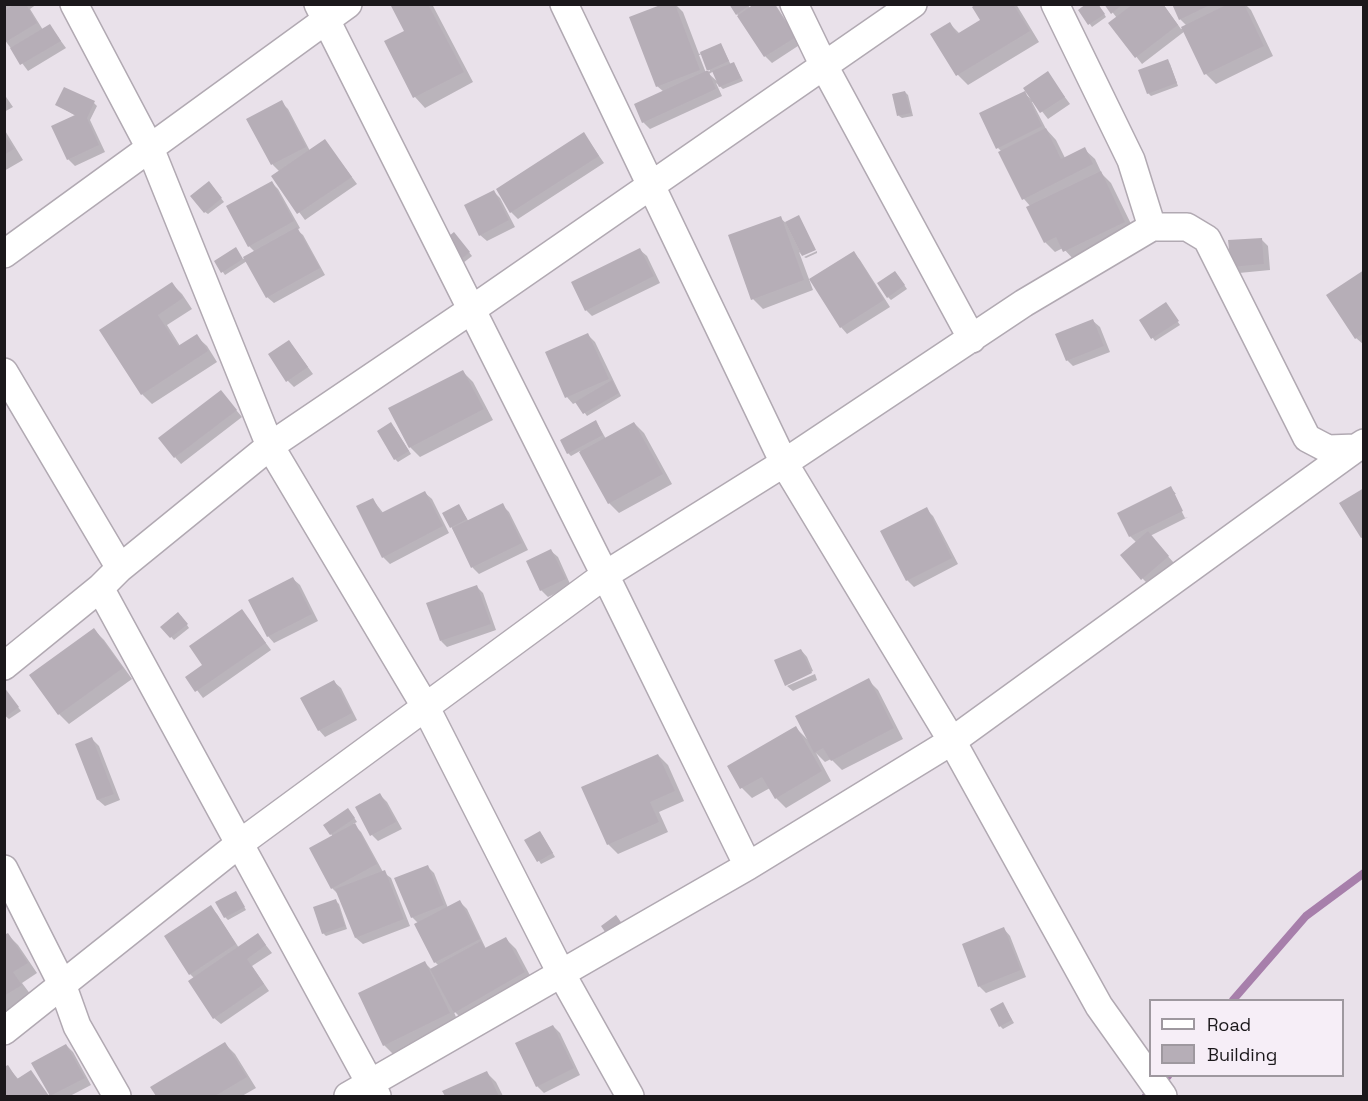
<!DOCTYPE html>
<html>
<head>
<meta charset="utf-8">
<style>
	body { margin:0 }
	#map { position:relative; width:1368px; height:1101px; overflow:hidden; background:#e9e1ea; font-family:"Space Grotesk",sans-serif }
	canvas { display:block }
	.frame { position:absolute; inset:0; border:6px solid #1b181b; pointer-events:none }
	.legend { position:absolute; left:1149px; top:999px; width:195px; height:78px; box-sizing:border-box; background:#f6eef7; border:2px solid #9e989f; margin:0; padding:8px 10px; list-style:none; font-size:18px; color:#1b181b }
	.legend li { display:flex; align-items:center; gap:12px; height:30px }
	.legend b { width:30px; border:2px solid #9e989f }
</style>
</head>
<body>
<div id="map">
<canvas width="1368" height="1101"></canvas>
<div class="frame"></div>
<ul class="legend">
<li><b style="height:8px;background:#fff"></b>Road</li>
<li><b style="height:16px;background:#b6aeb7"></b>Building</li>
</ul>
</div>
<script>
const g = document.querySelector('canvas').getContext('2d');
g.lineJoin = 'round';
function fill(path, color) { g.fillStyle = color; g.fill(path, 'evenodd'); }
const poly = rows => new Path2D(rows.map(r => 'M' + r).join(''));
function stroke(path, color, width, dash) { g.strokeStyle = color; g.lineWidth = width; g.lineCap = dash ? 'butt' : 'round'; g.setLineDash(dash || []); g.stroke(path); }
fill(poly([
	[4,4,37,4,30,9,43,30,50,26,66,48,28,71,4,39],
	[392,4,432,4,473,82,425,108,415,97,386,42,406,31],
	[667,4,675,4,683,12,699,54,721,45,731,65,734,64,736,67,743,81,723,89,716,83,722,96,650,129,643,122,664,92,657,86],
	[702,54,710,71,706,73,699,55],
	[714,71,719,83,709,74],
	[748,4,750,9,757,4,775,4,801,44,772,63,765,56,737,14],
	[979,4,1016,4,1039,42,968,85,958,75,932,34,950,24,960,34,982,20],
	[1098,4,1106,17,1092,27,1080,10],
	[1106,4,1163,4,1181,29,1187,26,1180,19,1173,4,1245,4,1251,10,1273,56,1216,84,1206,74,1185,31,1142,64,1110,23,1117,18],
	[1167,61,1170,64,1178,86,1151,96,1148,93],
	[1047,73,1070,104,1048,119,1034,101,1032,102,1046,129,1056,140,1065,158,1084,149,1095,159,1102,174,1111,183,1135,232,1075,261,1063,248,1055,252,1045,242,1031,207,1024,199,1000,152,1002,152,998,148,1024,93,1031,99,1032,98],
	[905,92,908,95,913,116,902,118,899,116],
	[4,94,13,107,4,112],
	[281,102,288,109,310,151,325,141,357,184,305,220,273,177,280,172,273,165,248,119],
	[94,103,97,106,90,120,105,152,75,166,68,159,76,116,57,105],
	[4,129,23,160,4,171],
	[584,134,604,163,518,219,511,212,498,190],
	[272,183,278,189,300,228,297,230,303,235,325,275,274,303,267,297,247,261,225,275,216,262,243,259,255,252,249,246],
	[211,186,224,202,208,214,205,212],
	[494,192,500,198,515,227,487,241,480,235],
	[780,218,786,223,802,255,799,252,813,290,763,309,753,299],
	[457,237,472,256,458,267],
	[1261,239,1268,246,1270,270,1239,273,1232,266],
	[640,250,647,256,660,283,592,316,586,310],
	[817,251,817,253,806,258,804,257],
	[854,253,860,260,890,307,847,334,841,327],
	[1364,271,1364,344,1363,344,1356,338],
	[898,276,907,289,891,300,888,297],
	[172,284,182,294,192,309,167,325,180,346,196,336,207,346,217,362,152,404,142,394,101,331],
	[1165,304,1180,325,1155,341,1141,321],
	[1093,321,1100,327,1110,352,1073,366,1067,360],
	[588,335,595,342,621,396,587,416,577,402,573,404,567,397,547,353],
	[289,341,313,374,294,387,288,381],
	[463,372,473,382,493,420,420,457,410,447],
	[221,392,242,417,181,464,175,457],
	[634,423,644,433,672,484,619,513,609,503,580,451,571,456,568,453,598,425,606,439],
	[394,427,411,454,398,462,395,459],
	[1171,488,1176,494,1173,494,1185,518,1188,517,1176,494,1188,517,1150,536,1174,563,1149,585,1143,579,1137,543,1130,536],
	[425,493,432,499,449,533,390,564,383,557,373,500,384,514],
	[502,505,509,512,528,550,479,574,473,568,444,513,459,506,469,522],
	[926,509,933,516,958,564,914,587,907,580],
	[551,551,558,557,571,586,548,597,541,590,528,562],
	[293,579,300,585,318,621,274,643,268,636],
	[477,587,483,593,496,630,447,647,441,641],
	[242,611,271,650,203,698,187,677,204,665],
	[181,616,189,628,174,640,162,627],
	[94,630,104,640,132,679,69,724,59,714,32,675],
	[801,650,807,657,813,671,787,683,787,685,786,685],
	[815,674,817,680,793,691,787,686],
	[868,680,878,690,903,739,842,770,831,759,825,762,816,753,831,781,786,808,776,798,770,788,752,798,742,788,729,767,796,728,808,740],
	[334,682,341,688,357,720,325,737,319,730],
	[4,689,21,711,9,719,4,715],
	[92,739,99,746,120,800,105,806,98,800],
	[658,755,668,765,684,801,659,812,668,832,618,854,608,844],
	[380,795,387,802,402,829,378,841,372,835],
	[351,813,357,822,353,824,361,832,383,872,391,878,410,926,363,944,356,938,339,895,332,888,333,837,331,834],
	[542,835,555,857,541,864,526,841],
	[427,866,434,873,448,908,460,902,467,909,486,949,506,939,516,949,534,983,466,1023,453,1010,459,1024,394,1055,384,1045,425,963,432,970,439,966,435,962,418,923,412,917],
	[236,893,246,910,228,920,225,917],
	[336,901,339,904,347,929,326,936,323,933],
	[210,907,217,914,239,948,258,935,272,953,252,966,269,991,221,1024,214,1018,194,978,190,974],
	[1004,929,1010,936,1026,977,986,993,979,986],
	[8,935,18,945,37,973,22,983,31,995,4,1013,4,937],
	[1003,1004,1014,1023,1003,1029,1000,1026],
	[553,1026,560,1033,580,1075,544,1093,537,1086],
	[225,1044,235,1054,256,1088,242,1096,158,1096,152,1088],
	[66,1045,73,1052,91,1085,70,1096,52,1096,50,1095,49,1096,4,1096,4,1069,8,1067,19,1080,30,1072,48,1095,50,1094],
	[486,1072,496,1082,503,1096,446,1096,444,1092]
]), '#0003');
stroke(poly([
	[1233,1000,1306,916,1364,873],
	[1146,1096,1157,1089,1168,1076]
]), '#a77fab', 8);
fill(poly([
	[15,4,26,4,37,23,4,43,4,11],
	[390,4,428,4,464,72,413,98,384,41,404,31],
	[663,4,675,4,700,70,656,87,629,17],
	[729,4,751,4,736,15],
	[754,4,774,4,796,37,764,57,737,16],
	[976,4,1013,4,1030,31,956,76,930,34,950,22,957,34,980,20,972,7],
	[1086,4,1098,4,1105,14,1088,25,1078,10],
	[1104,4,1123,4,1111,14],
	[1133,4,1163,4,1178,25,1135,58,1108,23],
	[1172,4,1212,4,1179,20],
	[1228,4,1244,4,1264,46,1204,75,1181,27],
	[50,24,61,41,20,65,10,48],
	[721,43,729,61,707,71,700,52],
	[1168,59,1177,83,1147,94,1138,70],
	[734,62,741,78,719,87,712,71],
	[708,70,716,89,642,123,634,104],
	[1048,71,1065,97,1040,113,1023,88],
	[64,87,95,101,87,118,99,145,67,160,51,126,75,115,55,105],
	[905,91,911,113,897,116,892,94],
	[1025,91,1042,126,996,149,979,113],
	[282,100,306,147,271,165,246,119],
	[1046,128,1061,159,1085,147,1093,164,1022,200,998,152],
	[584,132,599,156,510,213,496,189],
	[4,134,14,149,4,155],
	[325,139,352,177,297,214,271,176],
	[1101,171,1125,222,1063,252,1056,237,1044,243,1026,207],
	[209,181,222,198,204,213,190,196],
	[272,181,294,221,248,247,226,206],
	[494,190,509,220,479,236,464,205],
	[799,215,816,250,802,256,785,222],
	[781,216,804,280,751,300,728,235],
	[297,227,320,268,266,298,243,257],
	[454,232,470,252,454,265,439,244],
	[1262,238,1264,264,1231,267,1228,240],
	[236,247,243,259,221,273,214,261],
	[640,248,654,276,585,311,571,282],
	[854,251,884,300,840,328,809,279],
	[1364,270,1364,333,1355,339,1326,295],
	[895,271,905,285,887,298,877,283],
	[172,282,183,298,158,315,178,346,197,334,208,351,141,395,99,330],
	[1166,302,1179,321,1151,339,1139,320],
	[1093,319,1104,346,1066,361,1055,334],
	[588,333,609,379,565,398,545,352],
	[289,340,308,367,286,382,268,354],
	[463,370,484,409,409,448,388,408],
	[612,380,619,393,583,414,575,402],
	[221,390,237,410,174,458,158,438],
	[596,420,603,435,567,454,560,440],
	[391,422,409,451,394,460,377,431],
	[634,422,663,474,608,504,579,452],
	[1171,486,1183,511,1129,537,1117,513],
	[1364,488,1364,537,1361,538,1339,503],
	[425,491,443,526,382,558,356,506,373,498,381,513],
	[503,503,522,543,471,568,452,528],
	[459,504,467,519,450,528,442,513],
	[927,507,952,558,906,581,880,531],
	[1148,531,1169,556,1141,580,1120,555],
	[551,549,566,579,540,591,526,561],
	[293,577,312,614,267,637,248,600],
	[477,585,491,624,440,641,426,603],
	[242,609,266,643,195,692,185,677,202,665,189,646],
	[178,612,188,624,170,638,160,627],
	[94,628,123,668,58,715,29,675],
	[801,649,812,673,785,686,774,660],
	[869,678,894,728,831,761,823,748,814,753,795,716],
	[334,680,352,713,318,731,300,698],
	[4,687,19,707,4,718],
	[796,726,822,771,775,799,762,777,740,789,727,766],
	[92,737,114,794,97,800,75,744],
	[658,754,675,791,650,802,659,822,607,845,581,787],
	[380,793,396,822,370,836,355,807],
	[348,808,355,818,330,835,323,825],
	[355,823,377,864,331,889,309,848],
	[540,831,553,853,537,862,524,840],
	[428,865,444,905,411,918,394,878],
	[385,870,404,919,355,938,335,889],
	[236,891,245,907,224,918,215,902],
	[336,899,345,926,322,934,313,907],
	[460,900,480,939,434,963,414,924],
	[211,905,236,944,189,975,164,936],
	[616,915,623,925,608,936,601,926],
	[1004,927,1021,970,978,987,962,944],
	[8,933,28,963,13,972,22,985,4,996,4,935],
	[258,933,266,945,247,959,264,984,213,1019,188,981],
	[506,937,525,972,454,1013,430,969,481,941,485,948],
	[425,961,450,1013,383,1046,358,993],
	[1003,1002,1012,1020,999,1027,990,1009],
	[553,1025,574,1068,536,1087,515,1043],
	[225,1042,247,1077,215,1096,156,1096,150,1087],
	[66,1044,85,1078,50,1096,31,1063],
	[8,1065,17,1079,31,1070,49,1096,4,1096,4,1067],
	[487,1071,499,1096,445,1096,442,1091]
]), '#b6aeb7');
const minor = poly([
	[74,4,150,148,270,446,425,706,561,973,630,1096],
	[318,4,605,575,748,866],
	[564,4,784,463,952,741,1099,1006,1163,1096],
	[794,4,824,66,972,339],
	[1055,4,1131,160,1152,227],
	[4,254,348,4],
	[4,372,120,568],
	[100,588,377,1096],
	[4,666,100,588,120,568,270,446,471,310,913,4],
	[4,869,62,984,77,1026,117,1096],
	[4,1031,239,844,605,575,784,463,1024,303,1152,227,1187,227,1207,239,1307,438,1328,449,1356,448,1364,443],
	[348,1096,748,866,952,741,1356,448]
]);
stroke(minor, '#b1a9b2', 30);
stroke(minor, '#fff', 27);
</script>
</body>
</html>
